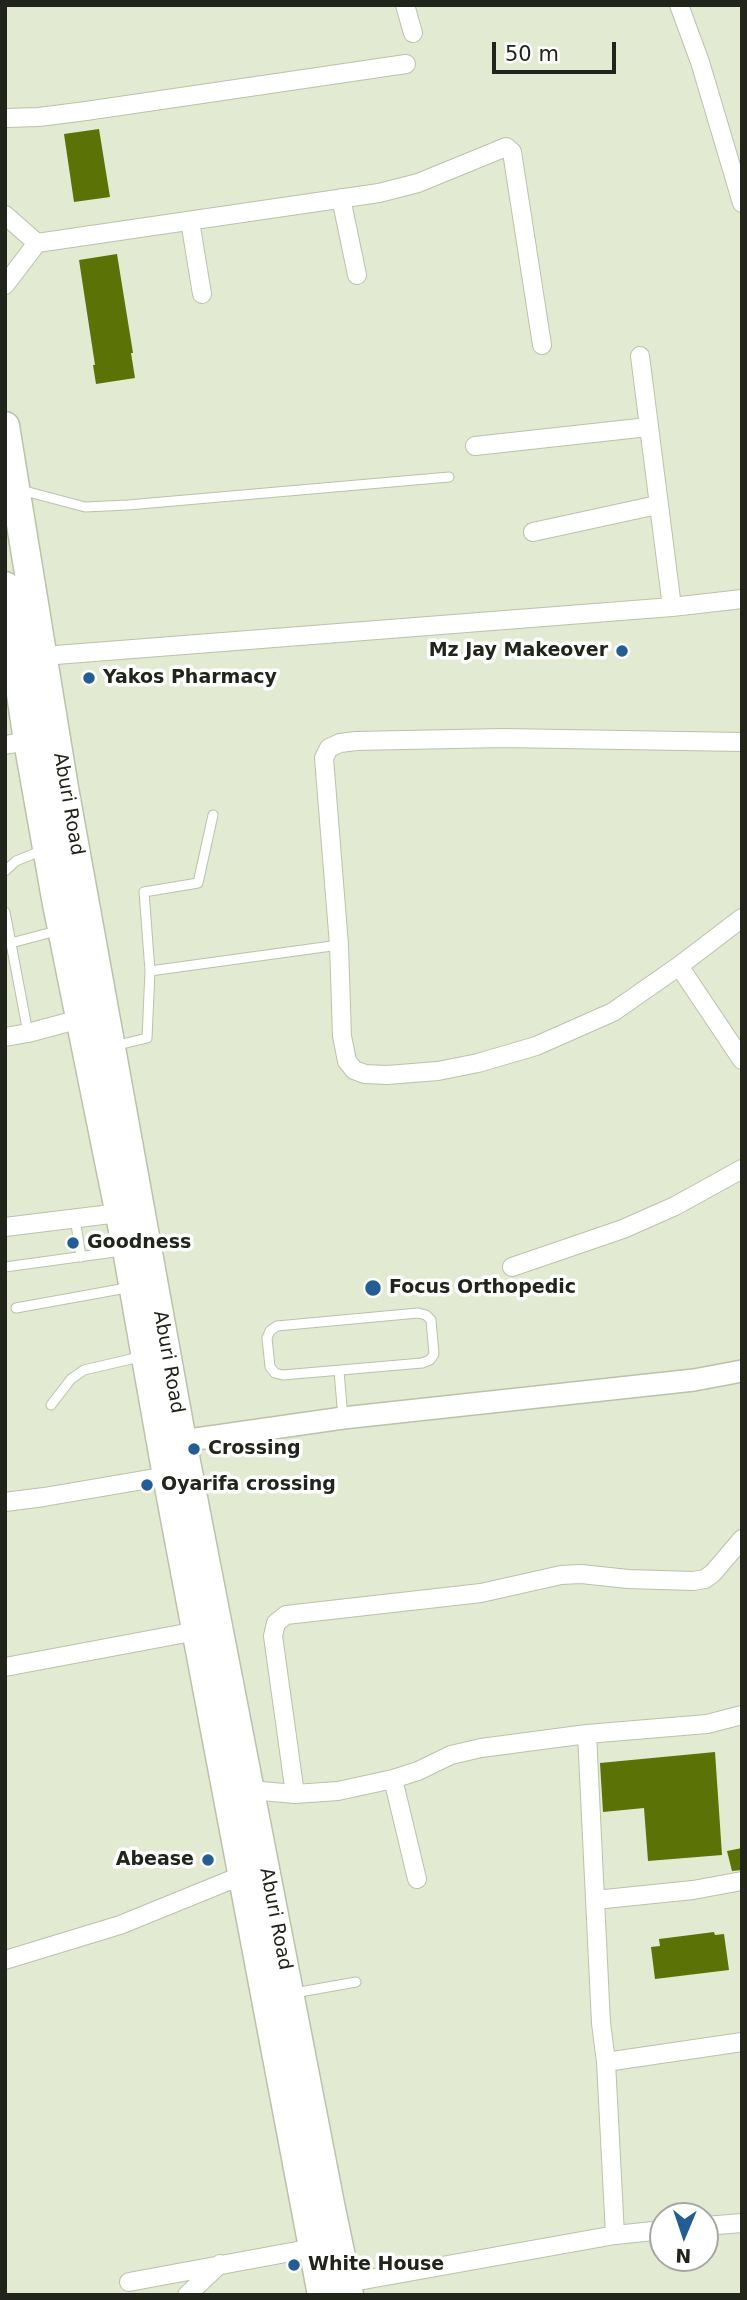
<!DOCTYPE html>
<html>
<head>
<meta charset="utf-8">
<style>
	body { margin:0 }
	#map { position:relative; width:747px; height:2300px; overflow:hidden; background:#e2ead2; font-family:"DejaVu Sans",sans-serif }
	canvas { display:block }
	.frame { position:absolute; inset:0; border:7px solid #21241b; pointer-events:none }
	.north { position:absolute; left:649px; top:2202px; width:70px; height:70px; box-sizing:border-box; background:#fff; border:2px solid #a6a7a4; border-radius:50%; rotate:182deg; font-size:19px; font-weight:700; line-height:28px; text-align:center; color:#21241b }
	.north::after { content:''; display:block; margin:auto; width:24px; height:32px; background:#245d94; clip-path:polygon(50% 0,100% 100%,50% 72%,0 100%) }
	.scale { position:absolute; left:492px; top:42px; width:124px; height:32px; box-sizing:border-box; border:4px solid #21241b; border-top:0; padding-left:9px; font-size:21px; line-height:24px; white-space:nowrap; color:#21241b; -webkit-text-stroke:5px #fff; paint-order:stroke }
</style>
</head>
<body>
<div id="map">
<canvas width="747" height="2300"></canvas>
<div class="frame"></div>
<div class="north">N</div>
<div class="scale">50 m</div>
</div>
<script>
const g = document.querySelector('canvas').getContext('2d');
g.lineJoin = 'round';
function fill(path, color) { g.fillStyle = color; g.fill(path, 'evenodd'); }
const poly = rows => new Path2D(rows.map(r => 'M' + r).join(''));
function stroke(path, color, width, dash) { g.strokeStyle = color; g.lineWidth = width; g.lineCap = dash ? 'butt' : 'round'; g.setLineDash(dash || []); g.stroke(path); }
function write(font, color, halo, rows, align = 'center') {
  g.font = font + ' "DejaVu Sans",sans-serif'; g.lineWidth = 7; g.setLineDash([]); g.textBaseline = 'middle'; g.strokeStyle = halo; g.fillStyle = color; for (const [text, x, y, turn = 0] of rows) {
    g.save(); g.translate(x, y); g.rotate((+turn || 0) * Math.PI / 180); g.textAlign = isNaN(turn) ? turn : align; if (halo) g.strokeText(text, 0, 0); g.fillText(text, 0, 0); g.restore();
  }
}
fill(poly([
	[99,129,110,197,74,202,64,134],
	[117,254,133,353,131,353,135,378,96,384,93,365,95,365,79,260],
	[715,1752,722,1855,648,1861,644,1808,603,1812,600,1763],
	[742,1848,742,1870,732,1871,727,1851],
	[714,1932,715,1935,724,1934,729,1970,655,1979,651,1947,660,1946,659,1939]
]), '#5b7207');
const service = poly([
	[21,490,85,507,128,505,449,477],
	[5,871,16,861,43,850],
	[5,912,28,1033],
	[11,943,60,930],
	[150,971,339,945],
	[114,1046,147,1038,150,971,144,892,198,883,213,815],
	[75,1218,81,1257],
	[5,1267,122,1251],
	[16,1308,132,1287],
	[418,1313,426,1315,431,1320,434,1354,430,1360,422,1363,283,1375,275,1373,270,1367,267,1338,270,1331,277,1326,418,1313],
	[339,1371,343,1418],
	[51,1405,71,1379,84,1370,144,1356],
	[294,1993,356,1982]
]);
const minor = poly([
	[405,5,413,33],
	[679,5,700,62,742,203],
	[5,118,39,117,86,111,406,64],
	[341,198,357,275],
	[5,215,37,243,5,285],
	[190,221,202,294],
	[37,243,379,193,418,183,506,147,512,152,542,345],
	[640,356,672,607],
	[475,446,648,427],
	[533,532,657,505],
	[43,656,672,607,742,599],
	[742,742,503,738,356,741,340,743,329,748,324,758,339,945,342,1036,347,1061,354,1070,365,1074,387,1075,438,1071,478,1063,536,1046,613,1012,679,966,742,918],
	[5,745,28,741],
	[679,966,742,1060],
	[5,1037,28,1033,80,1019],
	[5,1227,119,1213],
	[512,1267,623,1229,675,1206,742,1169],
	[5,1502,44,1497,167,1476],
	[5,1667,197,1631],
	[587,1734,601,2023,606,2062,615,2235],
	[393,1779,417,1879],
	[250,1790,295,1794,338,1791,393,1779,418,1771,451,1755,481,1748,587,1734,707,1724,742,1715],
	[295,1794,273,1636,276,1623,286,1615,481,1593,561,1575,581,1574,628,1579,693,1581,705,1579,713,1573,742,1539],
	[595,1900,693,1890,742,1881],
	[5,1960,120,1925,243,1875],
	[606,2062,742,2042],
	[705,2226,742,2223],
	[129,2282,313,2248],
	[347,2283,615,2235,663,2230],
	[187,2295,220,2264]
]);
const tertiary = poly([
	[182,1441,343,1418,694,1380,742,1371]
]);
const trunk = poly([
	[5,426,64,788,182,1441,330,2204,349,2295],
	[5,586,28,741,57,904,127,1250,167,1476,322,2295]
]);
stroke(service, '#bac2aa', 11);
stroke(minor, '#bac2aa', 20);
stroke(tertiary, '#bac2aa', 24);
stroke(trunk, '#bac2aa', 31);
stroke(service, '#fff', 9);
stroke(minor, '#fff', 18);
stroke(tertiary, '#fff', 21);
stroke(trunk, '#fff', 28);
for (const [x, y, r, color] of [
	[622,651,7,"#245d94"],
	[89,678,7,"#245d94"],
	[73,1243,7,"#245d94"],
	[373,1288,9,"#245d94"],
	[194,1449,7,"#245d94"],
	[147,1485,7,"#245d94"],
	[208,1860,7,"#245d94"],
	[294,2265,7,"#245d94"]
]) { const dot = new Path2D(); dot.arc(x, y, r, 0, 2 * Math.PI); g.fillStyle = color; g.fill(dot); stroke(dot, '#fff', 2.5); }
write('bold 19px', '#21241b', '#fff', [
	["Mz Jay Makeover",608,651,"right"],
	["Yakos Pharmacy",103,678],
	["Goodness",87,1243],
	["Focus Orthopedic",389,1288],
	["Crossing",208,1449],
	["Oyarifa crossing",161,1485],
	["Abease",194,1860,"right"],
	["White House",308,2265]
], 'left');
write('19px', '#21241b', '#fff', [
	["Aburi Road",68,804,80],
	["Aburi Road",168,1362,80],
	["Aburi Road",275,1919,79]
]);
</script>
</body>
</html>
